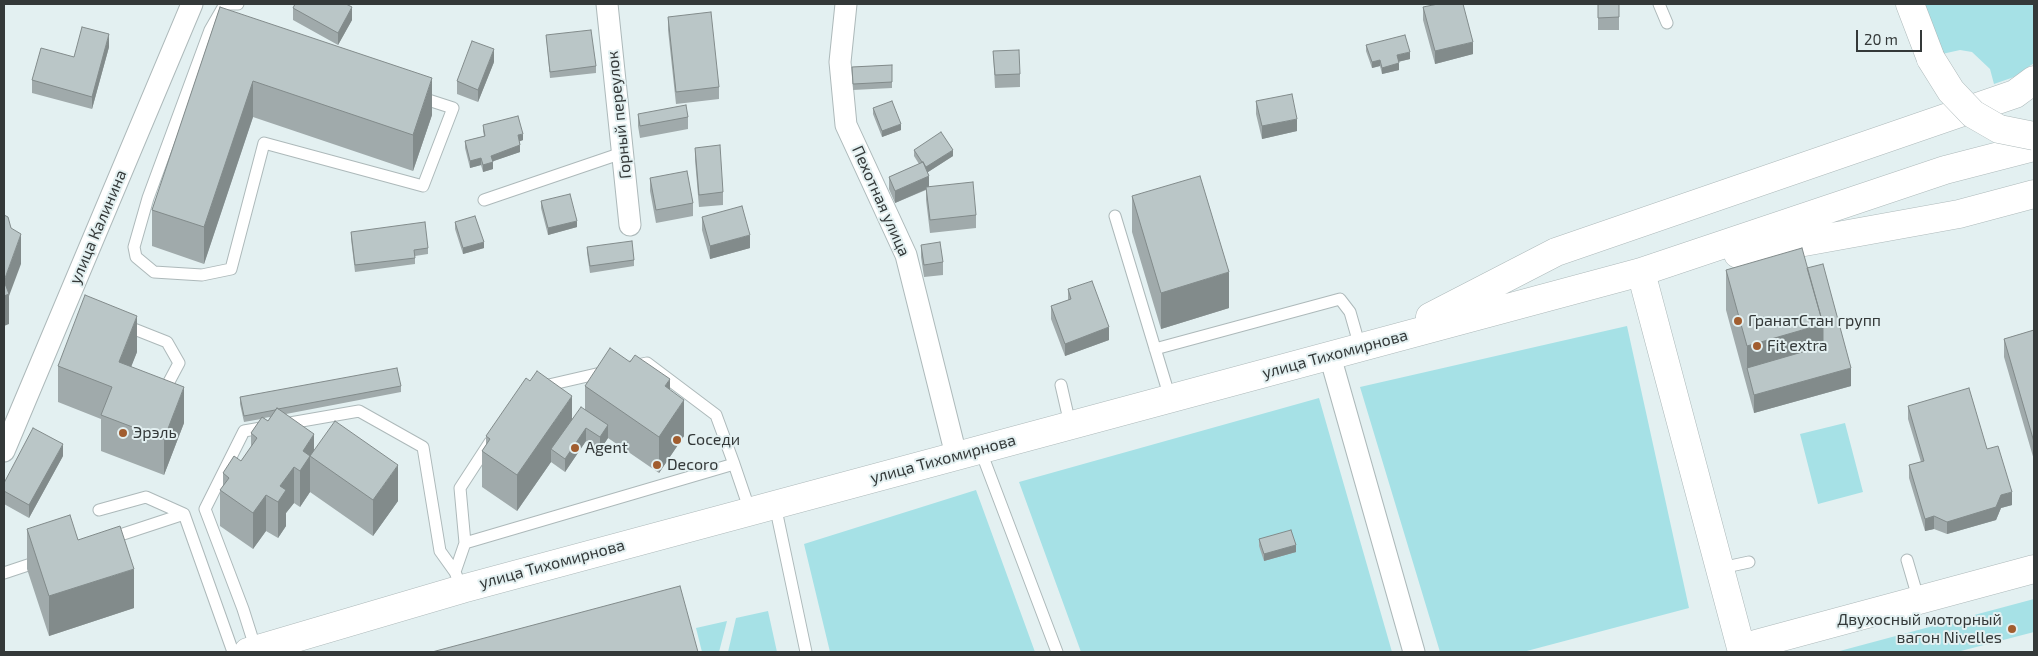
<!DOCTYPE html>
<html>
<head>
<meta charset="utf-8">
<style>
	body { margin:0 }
	#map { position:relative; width:2038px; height:656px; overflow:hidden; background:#e3f0f1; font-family:"Exo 2",sans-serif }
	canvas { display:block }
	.frame { position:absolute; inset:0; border:5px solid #343939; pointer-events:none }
	.scale { position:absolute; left:1856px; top:30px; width:66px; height:22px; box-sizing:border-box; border:2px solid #343939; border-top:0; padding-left:6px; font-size:15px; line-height:18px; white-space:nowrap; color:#343939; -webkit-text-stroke:4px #e3f0f1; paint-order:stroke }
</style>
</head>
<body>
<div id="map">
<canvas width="2038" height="656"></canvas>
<div class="frame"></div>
<div class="scale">20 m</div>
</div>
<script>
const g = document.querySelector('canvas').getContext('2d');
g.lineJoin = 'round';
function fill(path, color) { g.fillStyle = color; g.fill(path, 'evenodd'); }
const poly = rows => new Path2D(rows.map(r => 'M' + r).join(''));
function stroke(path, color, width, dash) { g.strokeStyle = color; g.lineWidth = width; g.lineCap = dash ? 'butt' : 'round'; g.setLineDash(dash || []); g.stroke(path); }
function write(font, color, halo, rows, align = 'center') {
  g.font = font + ' "Exo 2",sans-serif'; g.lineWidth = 4; g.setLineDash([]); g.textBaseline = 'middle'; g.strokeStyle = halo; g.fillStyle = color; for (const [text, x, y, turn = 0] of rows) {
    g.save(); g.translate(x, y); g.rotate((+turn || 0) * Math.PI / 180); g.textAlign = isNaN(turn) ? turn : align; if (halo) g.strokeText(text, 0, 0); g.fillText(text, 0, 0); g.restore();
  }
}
fill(poly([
	[1923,4,2034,4,2034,63,2014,77,1994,84,1990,69,1972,52,1960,50,1942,54],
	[1627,326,1689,608,1523,652,1440,652,1360,387],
	[1319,398,1392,652,1081,652,1019,482],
	[1845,423,1863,492,1818,504,1800,434],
	[976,490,1035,652,830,652,804,544],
	[2034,599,2034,632,1957,652,1836,652],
	[768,611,777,652,728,652,736,618],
	[727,621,719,652,702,652,696,628]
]), '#a6e1e6');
const lane = poly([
	[225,4,210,30,148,198,134,247,136,257,154,272,202,275,231,269,264,143,423,186,453,108,419,97],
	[228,4,238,4],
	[1659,4,1667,23],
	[484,200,622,153],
	[1115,216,1170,398],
	[124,325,167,342,179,363,162,395],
	[1155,349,1340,299,1350,312,1360,347],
	[633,366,647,363,716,415,734,464],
	[1061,385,1070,424],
	[540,387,605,372],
	[980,449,1057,652],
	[775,505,806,652],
	[99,510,146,497,184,514],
	[108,539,184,514,233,652],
	[465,543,734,464,750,511],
	[1907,560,1919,601],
	[1721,568,1749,562],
	[455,572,465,543,460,488,490,442],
	[4,573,40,561],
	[256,650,243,609,205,509,244,431,359,411,423,447,440,551,455,572,462,589]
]);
const street = poly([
	[607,4,630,225],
	[846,4,840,62,846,125,906,255,956,455],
	[1330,356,1414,652],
	[4,451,192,4]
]);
const secondary = poly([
	[1738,254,1959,214,2034,194],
	[1641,272,1741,648,2034,569],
	[1430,317,1556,252,2015,94,2034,80],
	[248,652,462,589,1641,272,1945,170,2034,147]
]);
const primary = poly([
	[1910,4,1931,59]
]);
stroke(lane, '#adb9ba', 13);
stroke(street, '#adb9ba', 23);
stroke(secondary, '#adb9ba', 29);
stroke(primary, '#adb9ba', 29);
stroke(lane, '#fff', 11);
stroke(street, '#fff', 21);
stroke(secondary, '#fff', 28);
stroke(primary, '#fff', 28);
const primaryBridge = poly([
	[1931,59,1951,91,1973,114,1999,129,2034,136]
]);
stroke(primaryBridge, '#adb9ba', 29, []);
stroke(primaryBridge, '#fff', 28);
fill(poly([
	[1598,4,1619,4,1619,30,1598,30],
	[220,7,432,115,413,171,253,117,204,264,152,246,152,210],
	[1423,7,1473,54,1435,64,1423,20],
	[293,8,352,20,338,45,293,20],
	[668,17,719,87,719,99,676,104,668,30],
	[546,35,596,66,596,73,550,78],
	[1366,45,1410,59,1398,62,1399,70,1382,74,1380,66,1372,68,1366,51],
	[109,47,92,109,32,93,32,80,74,57],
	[993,51,1020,74,1020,87,995,88],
	[494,62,478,102,457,94,457,81],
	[892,65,892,88,853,90,852,67],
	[1256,101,1297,131,1262,139,1256,114],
	[873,108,901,130,882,137,873,114],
	[638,114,688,117,688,129,640,138,638,126],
	[483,125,523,140,519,141,520,152,493,161,493,169,483,172,481,165,470,168,465,148,465,141,484,136,483,131],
	[695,148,723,192,723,205,699,207,695,160],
	[914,150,953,156,928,172,929,187,976,215,976,228,930,233,926,200,926,190,895,203,889,189,889,177,919,164,914,156],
	[650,178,693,203,693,216,656,223,650,191],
	[1132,196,1229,308,1161,329,1132,232],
	[541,201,577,227,548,235,541,208],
	[702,217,750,248,710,259,702,230],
	[455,222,484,248,463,254,455,229],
	[351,232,428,248,428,254,415,256,415,264,355,272,351,239],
	[921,245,943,262,943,275,924,277,921,257],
	[587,247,634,260,634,266,590,273,587,253],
	[1807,268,1851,386,1754,413,1726,310,1726,270],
	[1068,289,1109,340,1065,356,1051,319,1051,306,1068,300],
	[2034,330,2034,460,2004,357,2004,339],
	[137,352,131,366,184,423,164,475,101,451,101,419,58,402,58,366],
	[401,386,401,392,286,414,314,451,398,501,373,536,310,492,310,476,310,492,300,507,294,503,286,513,286,526,278,538,266,531,253,549,220,526,220,490,223,487,223,473,241,461,251,447,251,433,261,419,244,422,240,404,240,397],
	[270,417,268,421,264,418],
	[585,386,670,390,684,436,659,473,608,438,600,450,586,441,565,472,551,462,517,511,482,487,482,451,486,445,486,436,572,419,585,409],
	[1908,406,1987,449,2012,505,2001,508,1996,520,1947,534,1934,529,1925,531,1909,478,1909,465,1921,462,1908,419],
	[63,456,29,518,4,504,4,483],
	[27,529,78,540,134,608,49,636,27,569],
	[1259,539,1296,552,1264,561,1259,546]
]), '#a0aaab');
fill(poly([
	[352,7,352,20,338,45,338,33],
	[109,34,109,47,92,109,92,97],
	[1473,42,1473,54,1435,64,1435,51],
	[494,49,494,62,478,102,478,90],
	[1410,52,1410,59,1397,62,1397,55],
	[1380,60,1380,66,1372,68,1372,62],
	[1399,63,1399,70,1382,74,1382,68],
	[432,78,432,115,413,171,413,135],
	[253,81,253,117,204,264,204,227],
	[1297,119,1297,131,1262,139,1262,126],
	[901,124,901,130,882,137,882,131],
	[523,134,523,140,518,142,518,135],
	[520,145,520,152,491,162,491,156],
	[953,150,953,156,925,174,925,167],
	[481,158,481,165,470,168,470,161],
	[493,162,493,169,483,172,483,165],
	[929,176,929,188,895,203,895,191],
	[577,221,577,227,548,235,548,228],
	[21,234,21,264,9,296,9,324,4,326,4,281],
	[750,235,750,248,710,259,710,246],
	[484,242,484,248,463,254,463,248],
	[1229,272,1229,308,1161,329,1161,293],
	[137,316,137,352,119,398,119,362],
	[1823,324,1823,364,1747,368,1747,346],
	[1109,327,1109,340,1065,356,1065,344],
	[1851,368,1851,386,1754,413,1754,395],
	[670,379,670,415,665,386],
	[184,387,184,423,164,475,164,439],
	[572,396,572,432,551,449,551,462,517,511,517,475],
	[684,400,684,436,659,473,659,437],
	[608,425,608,438,600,450,600,437],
	[586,428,586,441,565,472,565,459],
	[314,434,314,459,310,456,310,492,300,507,300,471,303,451],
	[63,444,63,456,29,518,29,505],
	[398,465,398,501,373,536,373,500],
	[294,467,294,503,286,513,286,526,278,538,278,502,280,486],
	[2012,492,2012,505,2001,508,1996,520,1947,534,1947,522,2001,495],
	[266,495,266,531,253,549,253,513],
	[1934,516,1934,529,1925,531,1925,519],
	[1296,545,1296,552,1264,561,1264,554],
	[134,569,134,608,49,636,49,596]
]), '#828b8b');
const building = poly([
	[295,4,346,4,352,7,338,33,293,8,295,4],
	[1438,4,1463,4,1473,42,1435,51,1423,7,1438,4],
	[1598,4,1619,4,1619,17,1598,18,1598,4],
	[220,7,432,78,413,135,253,81,204,227,152,210,220,7],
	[711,12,719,87,676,92,668,17,711,12],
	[82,27,109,34,92,97,32,80,41,48,74,57,82,27],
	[591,30,596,66,550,72,546,35,591,30],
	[1405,35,1410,52,1397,55,1399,63,1382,68,1380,60,1372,62,1366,45,1405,35],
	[472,41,494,49,478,90,457,81,472,41],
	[1019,50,1020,74,995,75,993,51,1019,50],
	[892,65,892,82,853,84,852,67,892,65],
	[1292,94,1297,119,1262,126,1256,101,1292,94],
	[892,101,901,124,882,131,873,108,892,101],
	[686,105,688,117,640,126,638,114,686,105],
	[518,116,523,134,518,135,520,145,491,156,493,162,483,165,481,158,470,161,465,141,485,136,483,125,518,116],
	[941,132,953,150,926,167,923,162,922,162,914,150,941,132],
	[720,145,723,192,699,195,695,148,720,145],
	[923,162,929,176,895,191,889,177,923,162],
	[687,171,693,203,656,210,650,178,687,171],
	[1200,176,1229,272,1161,293,1132,196,1200,176],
	[973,182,976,215,930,220,926,187,973,182],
	[570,194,577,221,548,228,541,201,570,194],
	[742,206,750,235,710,246,702,217,742,206],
	[4,215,8,217,11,228,21,234,4,281,4,215],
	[475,216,484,242,463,248,455,222,475,216],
	[425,222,428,248,414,250,415,258,355,265,351,232,425,222],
	[632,241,634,260,590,266,587,247,632,241],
	[940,242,943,262,924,265,921,245,940,242],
	[1802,248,1823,324,1747,346,1726,270,1802,248],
	[1823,264,1851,368,1754,395,1747,368,1823,346,1823,324,1807,268,1823,264],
	[4,281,9,294,4,296,4,281],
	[1092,281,1109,327,1065,344,1051,306,1071,299,1068,289,1092,281],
	[85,295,137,316,119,362,184,387,164,439,101,415,112,387,58,366,85,295],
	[2034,330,2034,442,2004,339,2034,330],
	[610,348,630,362,635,355,670,379,665,386,684,400,659,437,585,386,610,348],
	[397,368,401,386,278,409,277,408,275,410,244,416,240,397,397,368],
	[537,371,572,396,517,475,482,451,490,439,486,436,526,378,530,381,537,371],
	[1969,388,1987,449,1998,446,2012,492,2001,495,1996,507,1947,522,1934,516,1925,519,1909,465,1924,461,1908,406,1969,388],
	[581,407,608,425,600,437,586,428,565,459,551,449,581,407],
	[277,408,314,434,303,451,310,456,300,471,294,467,280,486,286,490,278,502,266,495,253,513,220,490,229,478,223,473,234,456,241,461,257,438,251,433,262,417,268,421,277,408],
	[335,421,398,465,373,500,310,456,335,421],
	[33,428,63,444,29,505,4,491,4,483,33,428],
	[70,515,78,540,120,526,134,569,49,596,27,529,70,515],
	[1291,530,1296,545,1264,554,1259,539,1291,530],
	[680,586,698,652,432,652,680,586]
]);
fill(building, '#bac6c7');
stroke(building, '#828b8b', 1);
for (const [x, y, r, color] of [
	[1738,321,5,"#a15d2f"],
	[1757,346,5,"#a15d2f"],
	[123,433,5,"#a15d2f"],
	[677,440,5,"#a15d2f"],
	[575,448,5,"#a15d2f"],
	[657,465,5,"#a15d2f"],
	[2012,629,5,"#a15d2f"]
]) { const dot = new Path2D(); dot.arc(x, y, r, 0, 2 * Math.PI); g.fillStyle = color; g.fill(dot); stroke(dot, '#e3f0f1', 2); }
write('16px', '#343939', '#e3f0f1', [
	["Горный переулок",619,115,-96],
	["Пехотная улица",881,201,66],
	["улица Калинина",98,227,-67],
	["улица Тихомирнова",1335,354,-15],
	["улица Тихомирнова",943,459,-15],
	["улица Тихомирнова",552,564,-15]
]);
write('16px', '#343939', '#e3f0f1', [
	["ГранатСтан групп",1748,321],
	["Fit extra",1767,346],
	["Эрэль",133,433],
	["Соседи",687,440],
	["Agent",585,448],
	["Decoro",667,465],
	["Двухосный моторный",2002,620,"right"],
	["вагон Nivelles",2002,638,"right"]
], 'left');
</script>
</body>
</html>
